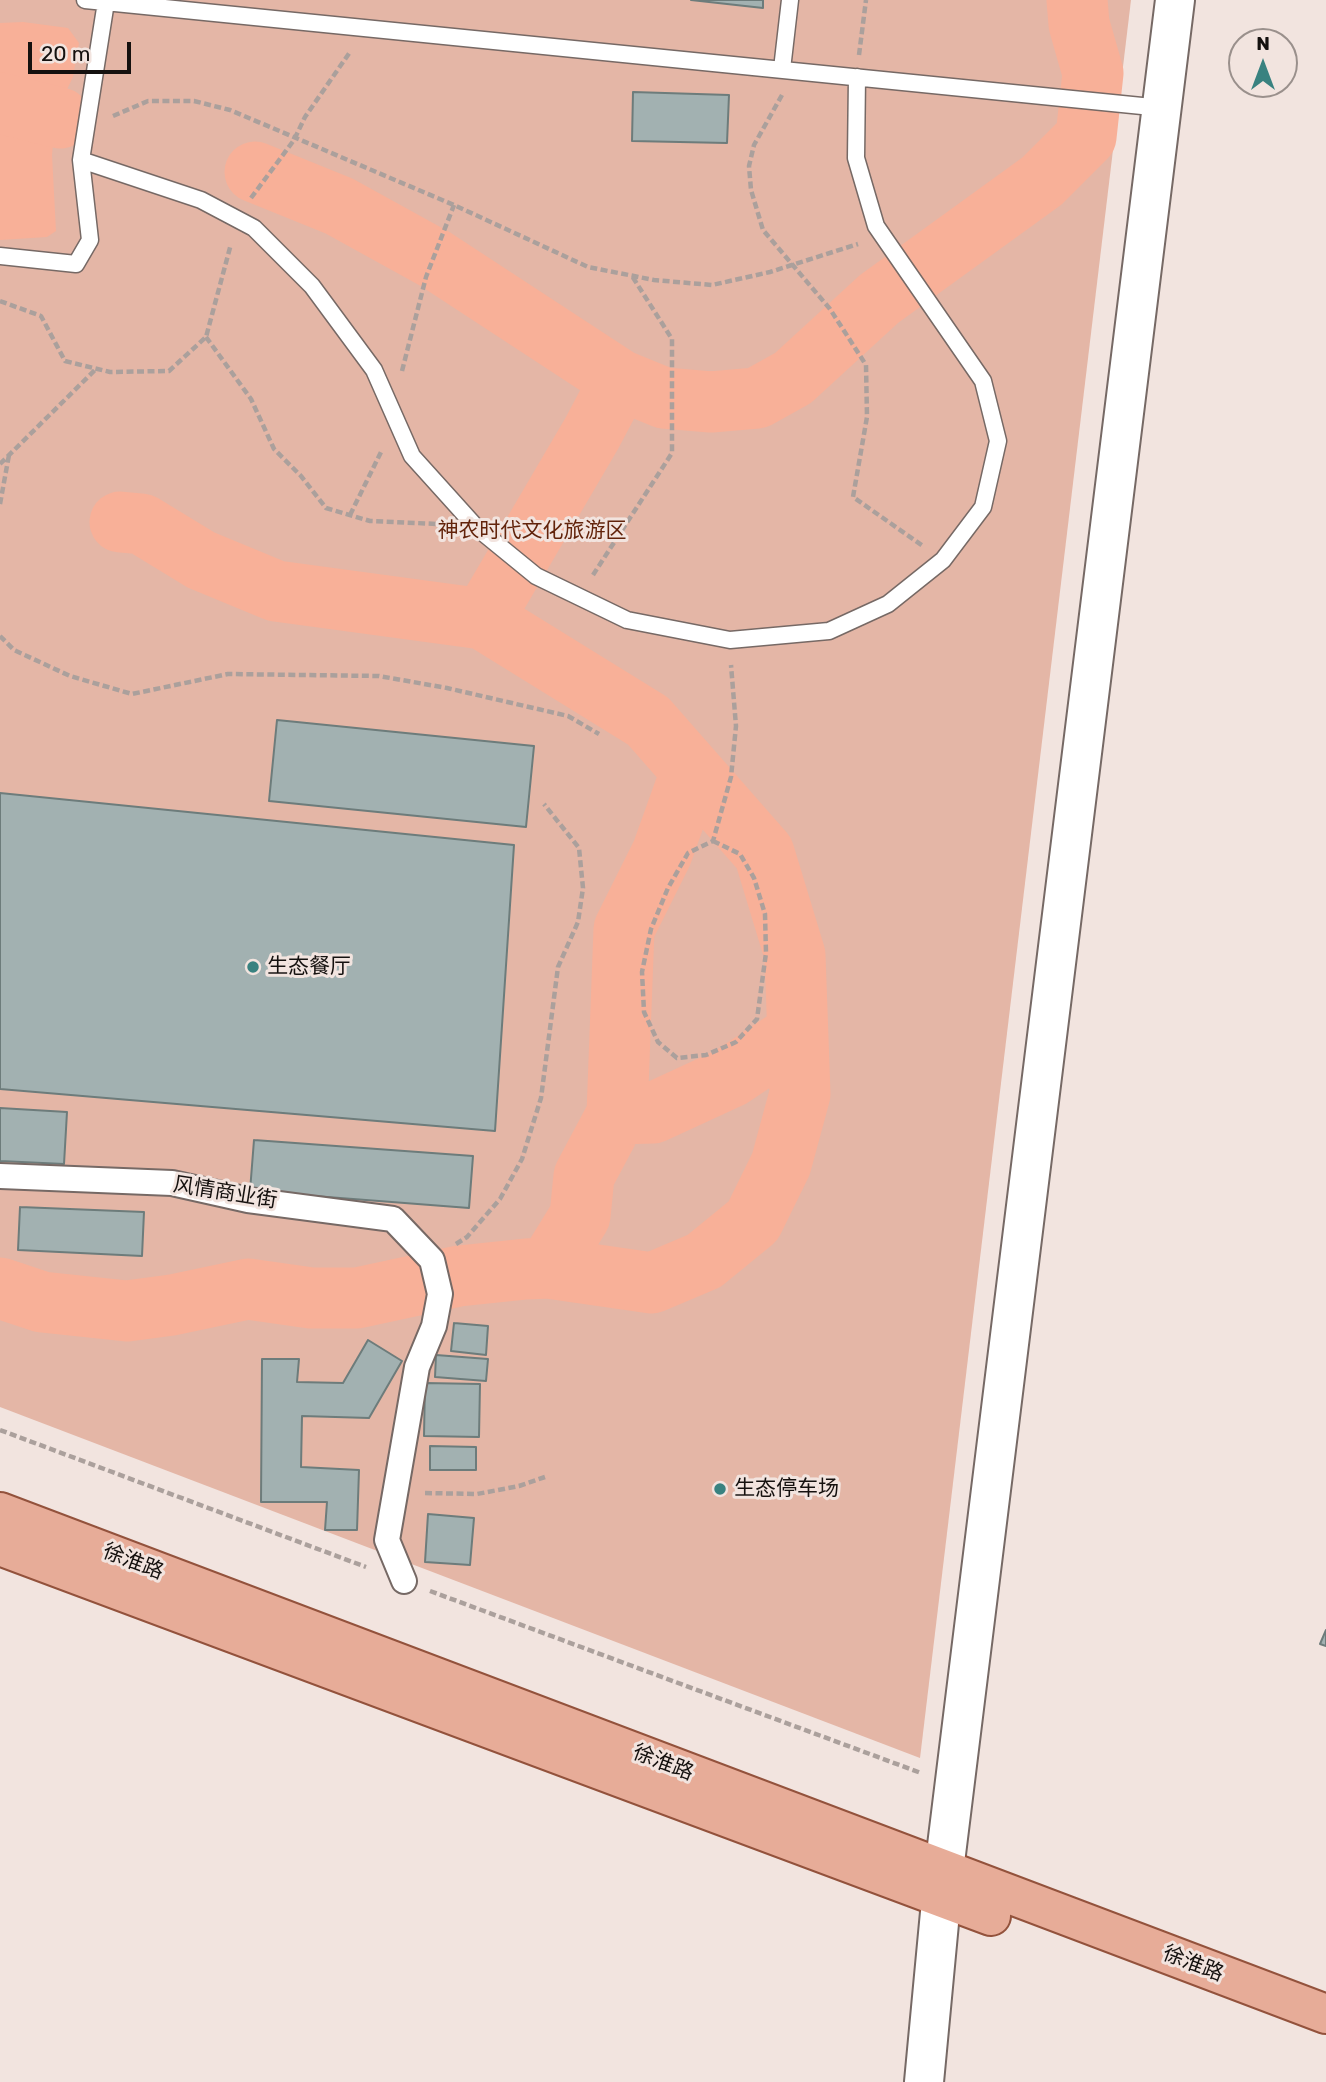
<!DOCTYPE html>
<html>
<head>
<meta charset="utf-8">
<style>
	body { margin:0 }
	#map { position:relative; width:1326px; height:2082px; overflow:hidden; background:#f2e4df; font-family:Rubik,sans-serif }
	canvas { display:block }
	.north { position:absolute; left:1228px; top:28px; width:70px; height:70px; box-sizing:border-box; background:#f2e4df; border:2px solid #9a908c; border-radius:50%; rotate:0deg; font-size:19px; font-weight:700; line-height:28px; text-align:center; color:#15110f }
	.north::after { content:''; display:block; margin:auto; width:24px; height:32px; background:#398280; clip-path:polygon(50% 0,100% 100%,50% 72%,0 100%) }
	.scale { position:absolute; left:28px; top:42px; width:103px; height:32px; box-sizing:border-box; border:4px solid #15110f; border-top:0; padding-left:9px; font-size:21px; line-height:24px; white-space:nowrap; color:#15110f; -webkit-text-stroke:5px #f2e4df; paint-order:stroke }
</style>
</head>
<body>
<div id="map">
<canvas width="1326" height="2082"></canvas>
<div class="north">N</div>
<div class="scale">20 m</div>
</div>
<script>
const g = document.querySelector('canvas').getContext('2d');
g.lineJoin = 'round';
function fill(path, color) { g.fillStyle = color; g.fill(path, 'evenodd'); }
const poly = rows => new Path2D(rows.map(r => 'M' + r).join(''));
function stroke(path, color, width, dash) { g.strokeStyle = color; g.lineWidth = width; g.lineCap = dash ? 'butt' : 'round'; g.setLineDash(dash || []); g.stroke(path); }
function write(font, color, halo, rows, align = 'center') {
  g.font = font + ' Rubik,"Noto Sans SC",sans-serif'; g.lineWidth = 6; g.setLineDash([]); g.textBaseline = 'middle'; g.strokeStyle = halo; g.fillStyle = color; for (const [text, x, y, turn = 0] of rows) {
    g.save(); g.translate(x, y); g.rotate((+turn || 0) * Math.PI / 180); g.textAlign = isNaN(turn) ? turn : align; if (halo) g.strokeText(text, 0, 0); g.fillText(text, 0, 0); g.restore();
  }
}
fill(poly([
	[0,0,1131,0,920,1758,0,1407]
]), '#e4b6a6');
fill(poly([
	[23,22,68,28,79,43,73,77,56,112,52,155,56,231,47,237,0,240,0,23]
]), '#f8b098');
stroke(poly([
	[0,103,60,118],
	[255,172,339,206,435,259,620,380,664,398,711,402,757,398,793,378,879,299,1042,181,1086,137,1093,73,1079,24,1077,0],
	[120,522,142,524,201,560,276,591,483,619,592,433,620,380],
	[617,1114,653,1113,731,1077,797,1033],
	[548,1268,580,1216,584,1176,617,1114,624,929,662,853,691,772],
	[0,1288,42,1302,127,1311,172,1305,248,1289,311,1298,357,1298,459,1276,526,1269,548,1268,652,1283,704,1261,753,1221,781,1164,800,1094,795,955,764,853,648,721,483,619]
]), '#f8b098', 61);
const building = poly([
	[691,0,763,0,763,8,691,0],
	[633,92,729,95,727,143,632,141,633,92],
	[277,720,534,746,526,827,269,801,277,720],
	[0,793,514,845,495,1131,0,1089,0,793],
	[0,1108,67,1112,64,1164,0,1161,0,1108],
	[254,1140,473,1156,469,1208,250,1191,254,1140],
	[20,1207,144,1212,142,1256,18,1250,20,1207],
	[454,1323,488,1326,486,1355,451,1351,454,1323],
	[368,1340,402,1361,369,1418,302,1416,301,1467,359,1470,357,1530,325,1530,327,1502,261,1502,262,1359,299,1359,297,1382,343,1383,368,1340],
	[436,1355,488,1359,486,1381,435,1377,436,1355],
	[425,1383,480,1384,479,1437,424,1436,425,1383],
	[430,1446,476,1447,476,1470,430,1470,430,1446],
	[428,1514,474,1518,470,1565,425,1562,428,1514],
	[1326,1630,1326,1646,1320,1644,1326,1630]
]);
fill(building, '#a2b1b1');
stroke(building, '#6d7c7b', 2);
const service = poly([
	[85,0,1162,108],
	[782,69,790,0],
	[81,160,201,200,254,228,312,286,374,370,412,456,476,527,536,576,627,620,730,640,829,631,888,604,943,560,983,507,998,441,983,381,876,226,856,158,857,77],
	[0,256,76,264,90,240,81,160,106,2]
]);
const pedestrian = poly([
	[0,1176,172,1183,248,1200,393,1219,432,1260,440,1294,434,1326,417,1367,387,1540,404,1581]
]);
const tertiary = poly([
	[924,2082,944,1870,1175,0]
]);
const primary = poly([
	[0,1512,1326,2014],
	[0,1546,991,1916]
]);
stroke(service, '#766965', 19);
stroke(pedestrian, '#766965', 28);
stroke(tertiary, '#766965', 42);
stroke(primary, '#93523c', 42);
stroke(poly([
	[859,55,866,0],
	[782,95,754,145,749,166,751,190,763,230,830,309,866,365,867,417,853,497,923,546],
	[113,116,148,101,194,101,230,110,454,205,588,267,654,280,712,285,770,272,858,244],
	[251,198,294,140,305,117,350,52],
	[0,301,41,316,65,361,110,372,169,371,206,337,231,244],
	[206,337,251,399,274,449,301,476,326,508,370,521,438,524],
	[402,371,426,277,454,205],
	[0,464,96,369],
	[0,504,9,455],
	[350,515,382,450],
	[593,575,672,453,672,339,632,276],
	[0,636,14,650,70,676,132,694,228,674,379,676,447,688,568,716,599,734],
	[713,841,740,854,754,878,765,914,766,953,757,1019,736,1042,706,1055,677,1058,658,1042,644,1012,642,972,651,929,668,888,688,853,713,841,731,777,736,726,731,665],
	[456,1244,467,1237,500,1199,522,1159,541,1098,558,967,578,922,583,888,579,848,544,804],
	[0,1430,366,1567],
	[425,1493,477,1494,519,1486,545,1477],
	[430,1591,921,1773]
]), '#aba09c', 4.5, [7, 3.5]);
stroke(service, '#fff', 16);
stroke(pedestrian, '#fff', 24);
stroke(tertiary, '#fff', 38);
stroke(primary, '#e7ac98', 38);
for (const [x, y, r, color] of [
	[253,967,7,"#398280"],
	[720,1489,7,"#398280"]
]) { const dot = new Path2D(); dot.arc(x, y, r, 0, 2 * Math.PI); g.fillStyle = color; g.fill(dot); stroke(dot, '#f2e4df', 2.5); }
write('21px', '#62230b', '#f2e4df', [
	["神农时代文化旅游区",532,531]
]);
write('21px', '#15110f', '#f2e4df', [
	["生态餐厅",267,967],
	["生态停车场",734,1489]
], 'left');
write('21px', '#15110f', '#f2e4df', [
	["风情商业街",225,1193,9],
	["徐淮路",133,1562,21],
	["徐淮路",663,1763,21],
	["徐淮路",1193,1964,21]
]);
</script>
</body>
</html>
